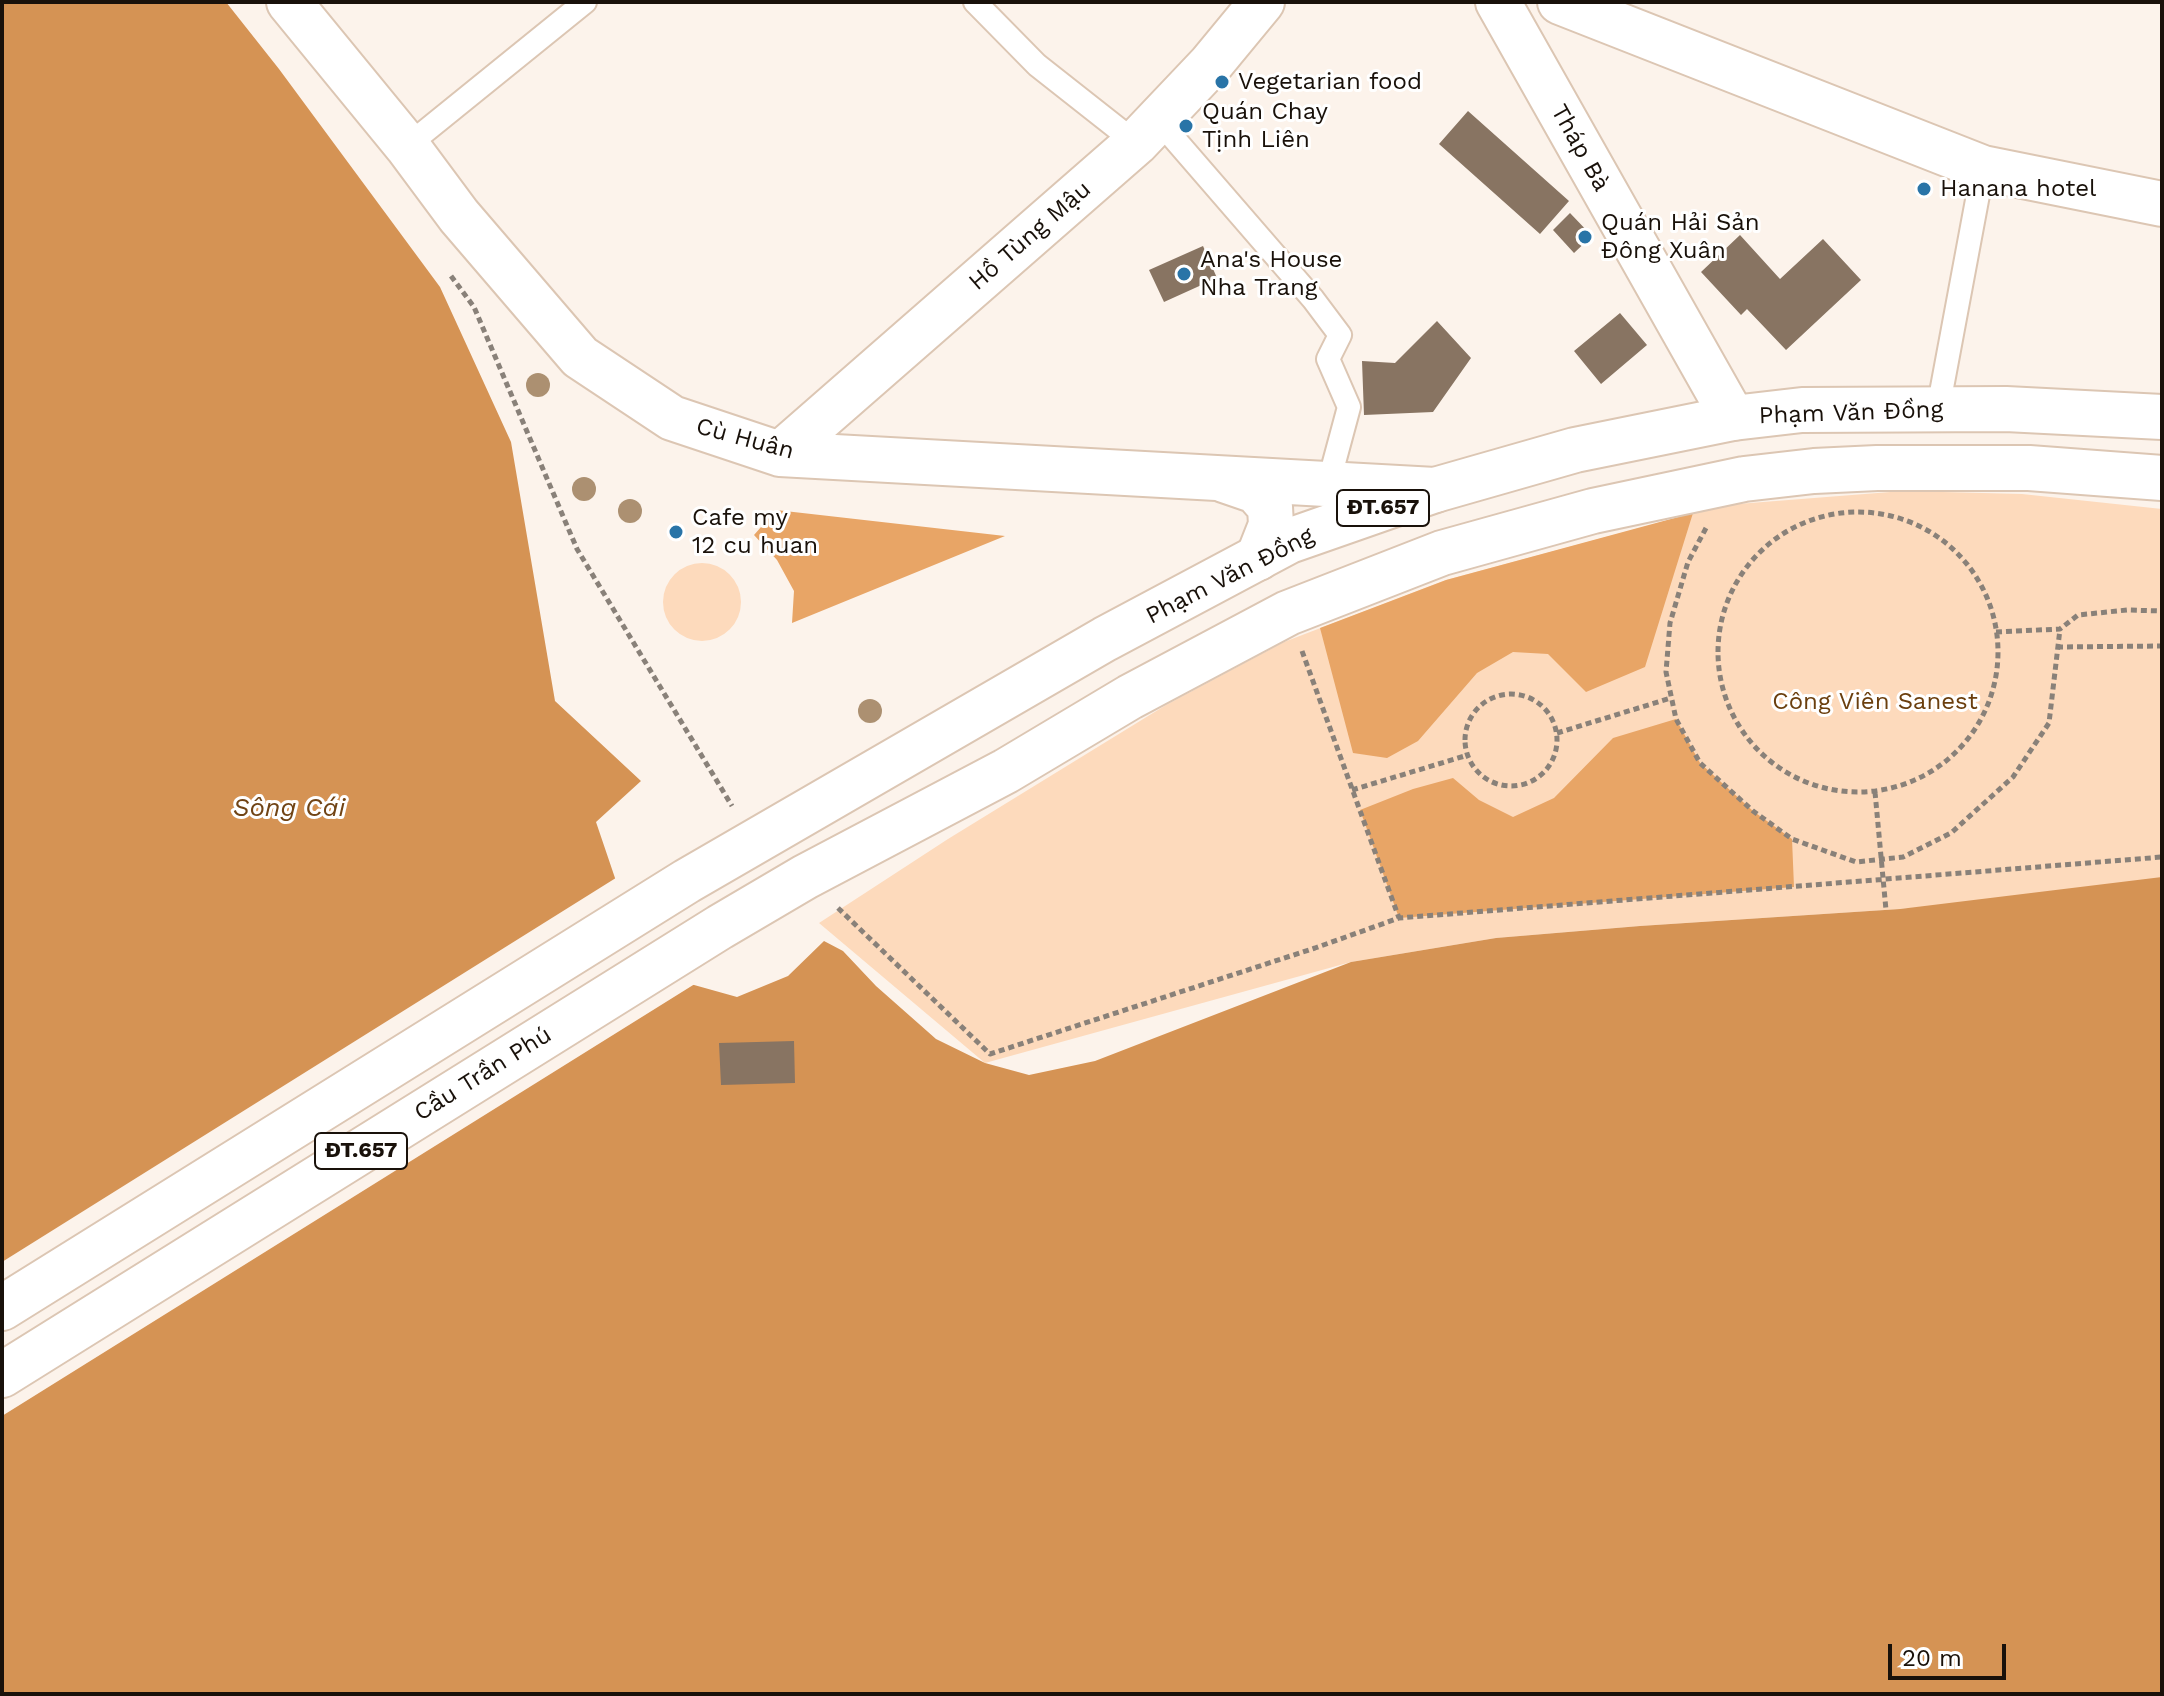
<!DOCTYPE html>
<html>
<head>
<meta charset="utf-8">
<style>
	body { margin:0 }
	#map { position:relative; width:2164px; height:1696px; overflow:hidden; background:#fcf3eb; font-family:"Work Sans",sans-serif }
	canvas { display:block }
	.frame { position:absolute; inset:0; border:4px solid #19110a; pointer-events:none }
	.scale { position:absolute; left:1888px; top:1644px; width:118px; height:36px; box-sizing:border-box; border:4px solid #19110a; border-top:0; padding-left:10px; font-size:24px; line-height:28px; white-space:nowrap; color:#19110a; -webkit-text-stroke:6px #fff; paint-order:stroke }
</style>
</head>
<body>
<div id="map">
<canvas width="2164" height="1696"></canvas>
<div class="frame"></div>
<div class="scale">20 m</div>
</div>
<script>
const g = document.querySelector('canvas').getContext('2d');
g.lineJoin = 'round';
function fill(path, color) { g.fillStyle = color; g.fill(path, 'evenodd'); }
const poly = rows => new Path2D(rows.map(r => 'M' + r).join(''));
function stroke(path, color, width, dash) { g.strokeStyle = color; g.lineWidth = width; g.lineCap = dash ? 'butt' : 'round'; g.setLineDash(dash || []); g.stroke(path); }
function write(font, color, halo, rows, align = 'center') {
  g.font = font + ' "Work Sans",sans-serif'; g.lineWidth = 6; g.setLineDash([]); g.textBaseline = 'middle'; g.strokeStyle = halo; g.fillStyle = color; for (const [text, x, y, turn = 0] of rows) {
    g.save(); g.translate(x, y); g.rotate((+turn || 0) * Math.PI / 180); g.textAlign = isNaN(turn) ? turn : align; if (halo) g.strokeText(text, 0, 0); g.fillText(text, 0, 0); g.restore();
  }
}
fill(poly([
	[1903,491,2022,494,2162,509,2162,887,1900,909,1640,926,1496,938,1351,962,985,1063,819,923,948,839,1166,705,1284,642,1446,580,1725,505],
	'663 602a39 39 0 1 1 78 0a39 39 0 1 1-78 0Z'
]), '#fddabc');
fill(poly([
	[776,510,1005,536,792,623,794,591,777,560,754,535],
	[1693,513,1645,667,1586,692,1548,654,1513,652,1477,673,1418,741,1387,758,1353,753,1320,628,1446,580],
	[1676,719,1700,763,1753,811,1792,839,1794,887,1399,918,1360,810,1413,789,1453,778,1479,800,1513,817,1554,798,1613,738]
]), '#e8a566');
fill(poly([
	[2,2,226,2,279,69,440,287,511,442,555,701,641,781,596,822,634,934,687,983,737,997,788,976,824,941,843,951,876,986,936,1039,985,1063,1029,1075,1095,1061,1351,962,1496,938,1640,926,1900,909,2162,877,2162,1694,2,1694]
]), '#d59354');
fill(poly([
	[619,876,638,932,689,979,698,982,2,1416,2,1262]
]), '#fcf3eb');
fill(poly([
	[1468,111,1569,201,1540,234,1439,144],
	[1570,213,1592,236,1574,253,1553,230],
	[1740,235,1780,279,1823,239,1861,280,1786,350,1747,309,1741,315,1701,272],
	[1203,246,1217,278,1164,302,1149,270],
	[1620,313,1647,345,1601,384,1574,351],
	[1437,321,1471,358,1433,412,1364,415,1362,361,1395,363],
	[794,1041,795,1083,721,1085,719,1043]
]), '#887462');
const lane = poly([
	[975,2,1037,65,1136,143],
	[1158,120,1313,299,1340,335,1328,359,1349,407,1328,485],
	[407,146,585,2],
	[1938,409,1983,168]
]);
const street = poly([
	[289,2,407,146,459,216,580,357,672,418,780,454,1435,490],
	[1498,2,1733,418],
	[1560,2,1983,168,2162,204],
	[780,454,1136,143,1210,65,1262,2],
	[1224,480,1256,491,1270,507,1271,525,1258,558]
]);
const primary = poly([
	[2,1308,687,881,1105,639,1289,541,1435,490,1575,450,1733,418,1802,410,2006,409,2162,417],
	[2,1375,720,927,805,877,1006,771,1130,697,1288,613,1442,553,1593,511,1744,479,1814,471,1877,468,2029,468,2162,478]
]);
stroke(lane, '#dcc6b3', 26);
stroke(street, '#dcc6b3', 48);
stroke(primary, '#dcc6b3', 48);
stroke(poly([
	[451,276,474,307,577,549,732,806],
	'1718 652a140 140 0 1 1 280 0a140 140 0 1 1-280 0Z',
	[1706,528,1688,562,1670,623,1666,672,1676,719,1700,763,1753,811,1792,839,1856,862,1903,857,1951,833,2013,777,2049,723,2060,629],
	[1996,632,2060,629,2078,615,2127,610,2162,611],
	[2057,647,2162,646],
	[1302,651,1399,918],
	'1465 740a46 46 0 1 1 92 0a46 46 0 1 1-92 0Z',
	[1557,733,1671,698],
	[1352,790,1468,755],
	[1875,792,1886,910],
	[838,908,990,1054,1315,948,1399,918,2162,857]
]), '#898179', 5, [6, 4]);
stroke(lane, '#fff', 22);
stroke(street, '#fff', 44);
stroke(primary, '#fff', 44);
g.fillStyle = '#ac9071';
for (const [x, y] of [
	[538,385],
	[584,489],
	[630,511],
	[870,711]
]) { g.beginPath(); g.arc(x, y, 12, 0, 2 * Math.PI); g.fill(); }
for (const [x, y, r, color] of [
	[1222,82,8,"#2974a7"],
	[1186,126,8,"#2974a7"],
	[1924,189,8,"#2974a7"],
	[1585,237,8,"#2974a7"],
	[1184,274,8,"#2974a7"],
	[676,532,8,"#2974a7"]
]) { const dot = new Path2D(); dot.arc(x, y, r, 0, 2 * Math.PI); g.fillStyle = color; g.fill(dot); stroke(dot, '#fff', 3); }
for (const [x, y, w] of [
	[1383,508,92],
	[361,1151,92]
]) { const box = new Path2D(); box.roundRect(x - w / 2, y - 18, w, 36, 6); g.fillStyle = '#fff'; g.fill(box); stroke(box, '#19110a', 2); }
write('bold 22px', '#19110a', null, [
	["ĐT.657",1383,508],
	["ĐT.657",361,1151]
]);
write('24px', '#19110a', '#fff', [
	["Vegetarian food",1238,82],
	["Quán Chay",1202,112],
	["Tịnh Liên",1202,140],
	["Hanana hotel",1940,189],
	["Quán Hải Sản",1601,223],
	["Đông Xuân",1601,251],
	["Ana's House",1200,260],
	["Nha Trang",1200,288],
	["Cafe my",692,518],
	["12 cu huan",692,546]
], 'left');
write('24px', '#19110a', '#fff', [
	["Tháp Bà",1580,148,61],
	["Hồ Tùng Mậu",1030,236,-41],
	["Phạm Văn Đồng",1851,413,-2],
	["Cù Huân",745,439,15],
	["Phạm Văn Đồng",1230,576,-27],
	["Cầu Trần Phú",483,1074,-32]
]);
write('24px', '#6b3f0e', '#fff', [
	["Công Viên Sanest",1875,702]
]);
write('italic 26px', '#714415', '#fff', [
	["Sông Cái",289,808]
]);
</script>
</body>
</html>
